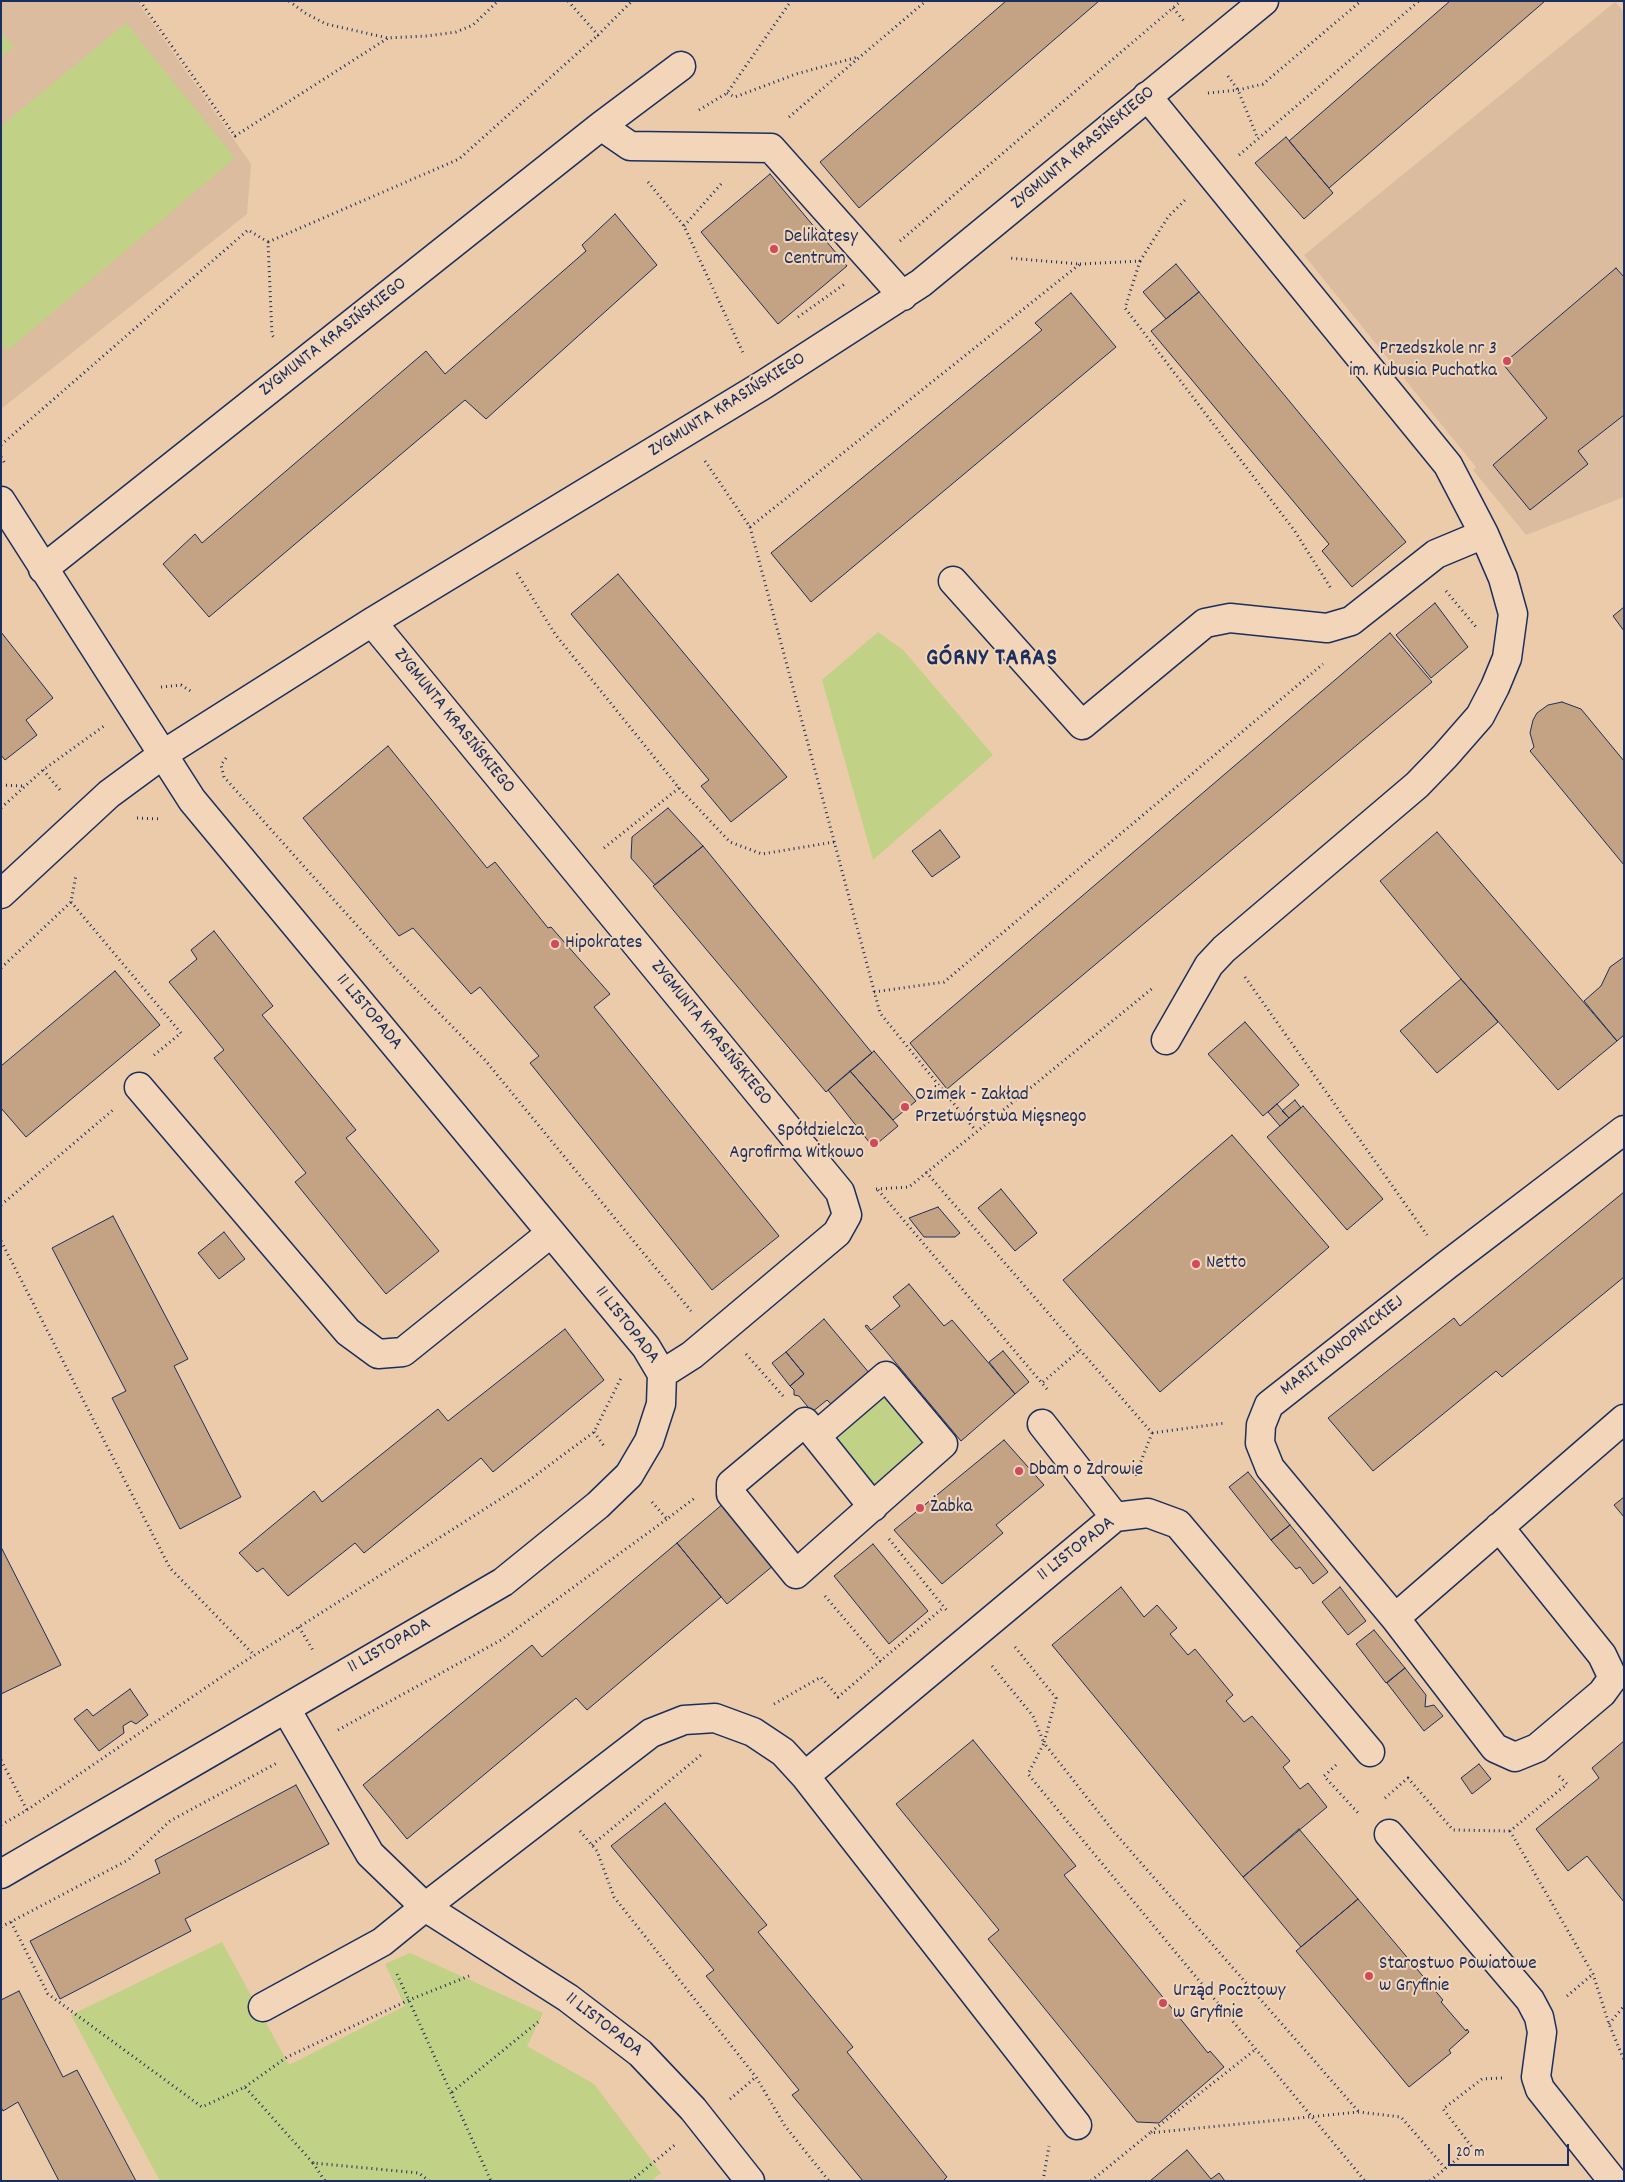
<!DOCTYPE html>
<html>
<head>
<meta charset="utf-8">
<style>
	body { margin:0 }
	#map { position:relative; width:1625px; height:2182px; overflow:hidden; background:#ebcbaa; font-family:Dekko,sans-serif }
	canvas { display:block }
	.frame { position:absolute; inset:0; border:2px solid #1b2f5e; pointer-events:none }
	.scale { position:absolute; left:1448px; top:2144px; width:121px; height:22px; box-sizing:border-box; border:2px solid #1b2f5e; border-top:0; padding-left:6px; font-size:15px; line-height:18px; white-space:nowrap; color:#1b2f5e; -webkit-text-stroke:4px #f3d6b9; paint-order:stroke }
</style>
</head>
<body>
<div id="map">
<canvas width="1625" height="2182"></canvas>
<div class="frame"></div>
<div class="scale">20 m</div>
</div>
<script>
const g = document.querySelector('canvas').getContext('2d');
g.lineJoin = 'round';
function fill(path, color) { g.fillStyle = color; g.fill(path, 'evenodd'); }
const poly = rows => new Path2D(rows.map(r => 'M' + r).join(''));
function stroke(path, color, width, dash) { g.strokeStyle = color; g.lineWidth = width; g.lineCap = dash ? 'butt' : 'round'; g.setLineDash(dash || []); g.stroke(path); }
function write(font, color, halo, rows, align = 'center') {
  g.font = font + ' Dekko,sans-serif'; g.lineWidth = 4; g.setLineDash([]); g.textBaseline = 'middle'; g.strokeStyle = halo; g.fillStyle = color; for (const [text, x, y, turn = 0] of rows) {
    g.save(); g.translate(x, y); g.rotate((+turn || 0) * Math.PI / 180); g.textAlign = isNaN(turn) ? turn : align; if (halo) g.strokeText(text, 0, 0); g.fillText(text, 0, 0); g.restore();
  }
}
fill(poly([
	[1,1,137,1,251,164,247,214,1,409],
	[1615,2,1624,12,1624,497,1526,535,1473,470,1476,467,1304,255]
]), '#dbbc9e');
fill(poly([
	[126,23,235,158,7,351,1,344,1,126],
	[1,32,14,47,1,57],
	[878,632,903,650,993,755,873,860,822,680],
	[885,1387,934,1442,873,1495,827,1437],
	[222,1942,289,2065,405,2006,385,1964,410,1953,543,2013,527,2046,594,2084,661,2173,651,2181,160,2181,71,2015]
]), '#c1d185');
const building = poly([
	[1006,1,1099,1,859,208,820,162,1006,1],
	[1450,1,1545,1,1329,188,1289,141,1450,1],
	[1286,137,1333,193,1304,219,1255,163,1286,137],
	[770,174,847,266,778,324,701,232,770,174],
	[615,214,657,265,486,419,465,400,209,617,163,564,195,534,202,543,426,351,445,374,586,251,582,245,615,214],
	[1176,264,1199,292,1166,319,1143,292,1176,264],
	[1616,268,1624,277,1624,415,1578,451,1588,464,1530,510,1493,465,1547,418,1503,364,1616,268],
	[1199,292,1406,542,1352,587,1322,551,1329,544,1151,331,1199,292],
	[1071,293,1116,347,811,602,771,553,1042,330,1035,323,1071,293],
	[618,574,787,777,731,822,701,786,709,780,571,614,618,574],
	[1435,603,1468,647,1431,678,1396,635,1435,603],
	[1624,607,1624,631,1613,616,1624,607],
	[1,632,53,698,26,720,37,735,5,760,1,755,1,632],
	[1390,633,1432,682,947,1089,910,1043,1390,633],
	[1562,702,1581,709,1624,761,1624,865,1530,751,1534,747,1530,733,1533,720,1537,713,1548,705,1562,702],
	[388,746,487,868,495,862,548,928,551,927,610,994,594,1007,779,1236,712,1290,530,1063,539,1056,480,987,471,994,413,928,399,936,303,818,388,746],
	[668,808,703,846,655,885,631,858,632,837,668,808],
	[940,830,960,857,932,877,912,851,940,830],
	[1437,832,1617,1041,1558,1090,1461,979,1380,881,1437,832],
	[703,846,872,1053,826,1092,653,886,703,846],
	[214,931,273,1006,262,1015,356,1130,346,1138,439,1251,386,1294,295,1182,306,1173,214,1058,224,1050,169,982,197,959,191,950,214,931],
	[1624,957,1624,1035,1617,1041,1584,1001,1601,986,1610,967,1624,957],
	[115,971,160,1025,26,1137,1,1108,1,1066,115,971],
	[1461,979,1498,1022,1437,1073,1400,1031,1461,979],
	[1245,1022,1299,1085,1263,1116,1208,1054,1245,1022],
	[874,1051,916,1101,893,1120,850,1071,874,1051],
	[850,1071,898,1126,873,1147,828,1090,850,1071],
	[1295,1100,1301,1108,1289,1118,1282,1111,1295,1100],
	[1277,1104,1289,1118,1280,1126,1268,1112,1277,1104],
	[1303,1106,1383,1199,1347,1230,1267,1137,1303,1106],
	[1232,1135,1329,1247,1160,1392,1063,1280,1232,1135],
	[1001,1189,1037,1233,1015,1251,978,1208,1001,1189],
	[1624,1192,1624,1277,1502,1377,1496,1371,1373,1471,1328,1418,1454,1318,1460,1326,1624,1192],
	[938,1207,960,1233,955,1237,924,1237,909,1218,938,1207],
	[113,1216,188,1359,174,1366,241,1497,180,1529,112,1398,126,1391,52,1248,113,1216],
	[224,1232,245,1259,219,1279,198,1253,224,1232],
	[909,1284,944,1326,952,1320,1015,1394,961,1441,865,1326,867,1325,871,1330,900,1306,893,1297,909,1284],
	[824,1319,870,1374,833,1406,827,1400,812,1412,799,1396,794,1395,794,1390,790,1386,804,1374,786,1352,824,1319],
	[565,1329,604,1380,493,1472,481,1458,364,1553,355,1543,288,1596,263,1568,257,1572,239,1553,314,1491,322,1502,438,1409,448,1421,565,1329],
	[1003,1351,1029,1382,1015,1394,989,1362,1003,1351],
	[786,1352,804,1374,790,1386,772,1363,786,1352],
	[1004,1440,1044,1485,996,1525,1003,1533,942,1584,894,1530,1004,1440],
	[1248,1472,1290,1525,1271,1540,1229,1487,1248,1472],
	[1624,1497,1624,1517,1614,1505,1624,1497],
	[724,1503,774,1565,727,1604,677,1543,724,1503],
	[1290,1525,1328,1572,1313,1584,1300,1567,1296,1569,1271,1540,1290,1525],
	[677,1543,721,1597,587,1710,576,1698,407,1839,363,1785,532,1645,542,1657,677,1543],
	[873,1544,928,1611,889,1644,834,1576,873,1544],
	[1,1547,61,1665,1,1694,1,1547],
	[1121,1587,1144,1617,1157,1605,1177,1628,1170,1634,1188,1655,1195,1649,1233,1695,1226,1701,1244,1722,1252,1716,1290,1761,1283,1767,1300,1789,1308,1783,1327,1807,1243,1877,1052,1645,1121,1587],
	[1340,1587,1366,1621,1348,1635,1322,1602,1340,1587],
	[1374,1630,1405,1668,1386,1683,1356,1644,1374,1630],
	[1405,1668,1426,1695,1425,1707,1434,1705,1443,1716,1424,1731,1387,1683,1405,1668],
	[130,1689,148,1715,136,1724,131,1721,123,1726,124,1733,99,1751,74,1719,87,1709,93,1716,130,1689],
	[973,1740,1076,1866,1064,1875,1208,2053,1210,2051,1224,2067,1159,2123,1137,2122,988,1939,999,1930,896,1804,973,1740],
	[1624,1741,1624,1902,1587,1856,1568,1871,1536,1829,1599,1778,1592,1768,1624,1741],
	[1479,1764,1491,1779,1472,1794,1461,1778,1479,1764],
	[296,1785,329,1844,185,1919,191,1931,60,1999,30,1941,160,1873,155,1860,296,1785],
	[665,1803,767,1925,758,1932,853,2047,847,2052,947,2177,943,2181,863,2181,792,2095,799,2090,706,1976,714,1970,611,1846,665,1803],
	[1299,1829,1358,1899,1301,1947,1243,1877,1299,1829],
	[1358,1899,1443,2000,1441,2002,1466,2031,1467,2029,1469,2032,1449,2050,1451,2053,1409,2087,1296,1951,1358,1899],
	[19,1991,63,2077,77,2070,136,2181,59,2181,18,2102,3,2111,1,2107,1,2000,19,1991],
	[1187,2150,1211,2179,1219,2173,1225,2181,1150,2181,1187,2150]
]);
fill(building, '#c4a384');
stroke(building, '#1b2f5e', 1);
const minor = poly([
	[1147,96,1448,465,1484,534,1503,578,1513,614,1507,658,1495,687,1480,716,1445,756,1417,785,1224,949,1209,965,1166,1040],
	[601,126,630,146,771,148,903,296],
	[1,501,192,800,646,1347,662,1374,661,1404,649,1441,629,1475,598,1505,503,1582,1,1874],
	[43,569,601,126,681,66],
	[953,581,1082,725,1205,623,1230,618,1327,628,1351,621,1436,554,1484,534],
	[372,622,840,1192,847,1215,837,1233,692,1355,662,1374],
	[1,894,109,794,162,755,372,622,763,385,921,283,1264,1],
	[139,1087,348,1332,378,1354,403,1352,551,1233],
	[1042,1424,1115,1517],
	[816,1436,886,1376,943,1444,796,1574,731,1494,731,1484,805,1422,873,1507],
	[1499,1527,1602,1655,1613,1678,1602,1693,1537,1748,1515,1757,1495,1748,1395,1618,1270,1468,1260,1443,1261,1425,1269,1405,1447,1265,1624,1130],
	[1395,1618,1624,1419],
	[286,1709,370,1854,425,1907,651,1733,684,1720,715,1718,753,1732,783,1752,805,1776,1077,2125],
	[805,1776,1115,1517,1148,1513,1178,1524,1370,1752],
	[1389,1834,1530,2000,1539,2017,1542,2032,1536,2077,1540,2089,1613,2181],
	[263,2007,382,1942,425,1907,568,1998,640,2053,693,2109,750,2181]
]);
stroke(minor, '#1b2f5e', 31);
stroke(poly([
	[140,1,235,136,388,38],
	[289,1,305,13,326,24,388,38,427,36,456,32,473,25,498,1],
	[568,1,598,35,632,1],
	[1173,8,1184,21],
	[1228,76,1238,90,1258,139],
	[727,93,735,97,796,74,858,57],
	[1208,93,1238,90,1263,84,1361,1],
	[699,110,727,93,791,1],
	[789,117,926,1],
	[1239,155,1419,1],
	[648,182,684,226,744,355],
	[684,226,722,183],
	[900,241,1181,1],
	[268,242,459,159,598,35],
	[1140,261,1125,308,1294,530,1332,590],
	[1080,264,1140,261,1168,217,1186,199],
	[798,317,846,283],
	[1,445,248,230,268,242,272,335,275,339],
	[1,457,6,465],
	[705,461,750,527,880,1013,976,1131],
	[750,527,1080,264,1008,258],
	[517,573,555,634,679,788,730,842,762,854,834,842],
	[1446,591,1476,627],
	[161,687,181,685,192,692],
	[226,758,221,765,224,777,395,968,485,1060,691,1311],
	[43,770,60,790],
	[1,785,24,786],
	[1,808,43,770,104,726],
	[137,818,161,819],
	[604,848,679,788],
	[71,902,181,1033,153,1056],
	[1,968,71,902,76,875],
	[1245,977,1427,1235],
	[874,992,944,982,1323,664],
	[926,1172,1152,1433,1134,1479],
	[876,1189,909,1187,1154,987],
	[878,1190,1047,1389],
	[1,1205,113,1110],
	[1,1241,170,1568,254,1655],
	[746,1354,783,1396],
	[1043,1382,1080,1350],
	[594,1432,604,1446],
	[1152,1433,1225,1423],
	[652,1502,667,1519,696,1497],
	[889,1539,948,1612],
	[825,1596,881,1662],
	[299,1627,314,1652],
	[1015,1647,1056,1698,1044,1743,1114,1832,1359,2112],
	[992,1666,1033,1716,1044,1743,1028,1774,1365,2181],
	[774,1704,821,1677,838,1697,944,1607],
	[338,1730,501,1640,667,1519],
	[1,1760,27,1810],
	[1336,1765,1324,1776,1360,1815],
	[1559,1776,1567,1784,1510,1831,1593,1974,1609,2024,1624,2060],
	[1385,1798,1408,1778,1453,1830,1510,1831],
	[1,1825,27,1810,239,1665,524,1484,594,1432,622,1376],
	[580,1831,597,1851,614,1897,756,2077,785,2126,829,2181],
	[592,1845,701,1755],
	[11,1922,48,1994,202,2107,245,2087,313,2163,419,2173,429,2181],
	[1,1927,128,1860,170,1821,277,1763],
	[397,1974,491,2181],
	[1567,1996,1593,1974],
	[1609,2024,1624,2006],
	[245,2087,287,2057,409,2000,469,1976],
	[452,2092,538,2022],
	[730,2099,756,2077],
	[1151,2132,1256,2049],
	[313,2163,325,2181],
	[631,2181,677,2143],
	[1043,2181,1049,2146],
	[1091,2181,1150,2133,1359,2112,1401,2117,1445,2168],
	[1430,2181,1472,2147,1443,2109,1482,2079,1503,2078]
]), '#1b2f5e', 3, [1, 4]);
stroke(minor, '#f3d6b9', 28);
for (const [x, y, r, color] of [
	[774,249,5,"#d1495b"],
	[1507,361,5,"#d1495b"],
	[555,944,5,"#d1495b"],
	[905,1107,5,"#d1495b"],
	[874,1143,5,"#d1495b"],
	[1196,1264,5,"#d1495b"],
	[1019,1471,5,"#d1495b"],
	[920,1508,5,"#d1495b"],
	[1369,1976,5,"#d1495b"],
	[1163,2003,5,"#d1495b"]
]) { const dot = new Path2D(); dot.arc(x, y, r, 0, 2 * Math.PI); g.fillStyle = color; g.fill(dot); stroke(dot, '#f3d6b9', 2); }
write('19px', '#1b2f5e', '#f3d6b9', [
	["ZYGMUNTA KRASIŃSKIEGO",1084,149,-40],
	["ZYGMUNTA KRASIŃSKIEGO",334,338,-38],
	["ZYGMUNTA KRASIŃSKIEGO",728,406,-32],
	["ZYGMUNTA KRASIŃSKIEGO",453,722,51],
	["11 LISTOPADA",368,1013,50],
	["ZYGMUNTA KRASIŃSKIEGO",710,1034,51],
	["11 LISTOPADA",626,1326,52],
	["MARII KONOPNICKIEJ",1343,1347,-38],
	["11 LISTOPADA",1077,1550,-38],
	["11 LISTOPADA",390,1647,-30],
	["11 LISTOPADA",603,2026,38]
]);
write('19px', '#1b2f5e', '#f3d6b9', [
	["Delikatesy",784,238],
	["Centrum",784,260],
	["Przedszkole nr 3",1497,350,"right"],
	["im. Kubusia Puchatka",1497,372,"right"],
	["Hipokrates",565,944],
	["Ozimek - Zakład",915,1096],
	["Przetwórstwa Mięsnego",915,1118],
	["Spółdzielcza",864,1132,"right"],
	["Agrofirma Witkowo",864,1154,"right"],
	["Netto",1206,1264],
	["Dbam o Zdrowie",1029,1471],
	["Żabka",930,1508],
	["Starostwo Powiatowe",1379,1965],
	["w Gryfinie",1379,1987],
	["Urząd Pocztowy",1173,1992],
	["w Gryfinie",1173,2014]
], 'left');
g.letterSpacing = '1px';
write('bold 24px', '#1b2f5e', '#f3d6b9', [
	["GÓRNY TARAS",992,661]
]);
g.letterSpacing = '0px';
</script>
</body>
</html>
